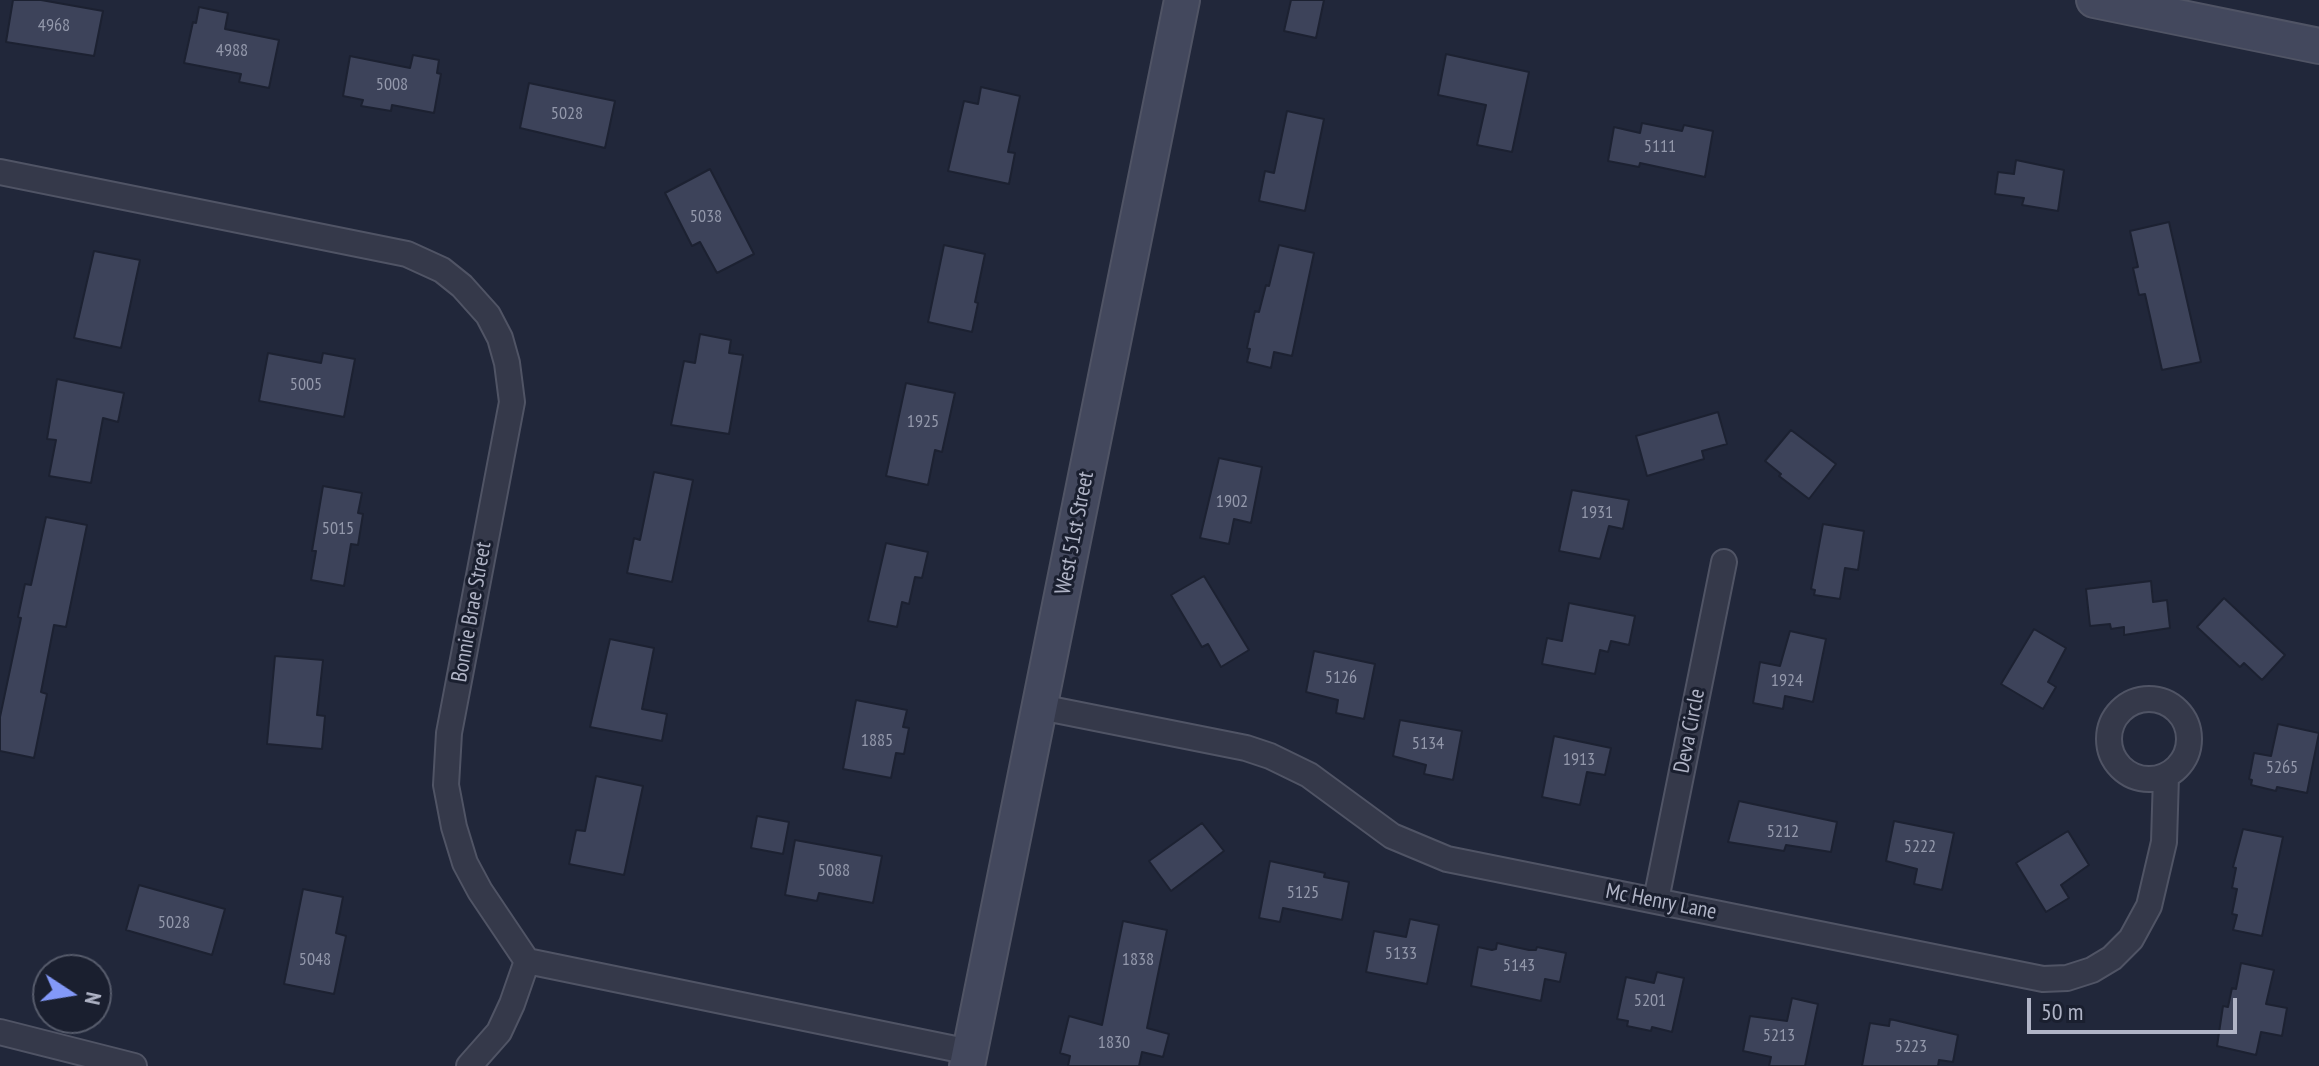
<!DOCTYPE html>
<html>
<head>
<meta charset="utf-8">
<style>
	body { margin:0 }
	#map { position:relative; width:2319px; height:1066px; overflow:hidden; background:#21273a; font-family:"PT Sans Narrow",sans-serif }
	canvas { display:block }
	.north { position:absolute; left:32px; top:954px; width:80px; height:80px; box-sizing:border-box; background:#1a1f2f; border:2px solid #565b6b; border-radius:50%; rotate:102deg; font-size:22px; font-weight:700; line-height:32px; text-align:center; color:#b0b4c6 }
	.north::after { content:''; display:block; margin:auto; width:28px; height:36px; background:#8399f8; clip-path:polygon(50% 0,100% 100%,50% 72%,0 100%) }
	.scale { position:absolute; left:2027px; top:998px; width:210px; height:36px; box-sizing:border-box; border:4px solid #b0b4c6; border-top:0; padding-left:10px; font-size:24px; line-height:28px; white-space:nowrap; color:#b0b4c6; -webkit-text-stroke:6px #1a1f2f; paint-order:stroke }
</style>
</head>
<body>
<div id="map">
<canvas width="2319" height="1066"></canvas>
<div class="north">N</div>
<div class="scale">50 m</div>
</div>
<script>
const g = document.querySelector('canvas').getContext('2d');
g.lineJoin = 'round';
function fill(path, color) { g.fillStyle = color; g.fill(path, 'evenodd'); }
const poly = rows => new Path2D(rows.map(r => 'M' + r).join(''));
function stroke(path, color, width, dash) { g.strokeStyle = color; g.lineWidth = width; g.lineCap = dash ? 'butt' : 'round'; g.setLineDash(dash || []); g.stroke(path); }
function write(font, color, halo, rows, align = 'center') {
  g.font = font + ' "PT Sans Narrow",sans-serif'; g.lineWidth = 6; g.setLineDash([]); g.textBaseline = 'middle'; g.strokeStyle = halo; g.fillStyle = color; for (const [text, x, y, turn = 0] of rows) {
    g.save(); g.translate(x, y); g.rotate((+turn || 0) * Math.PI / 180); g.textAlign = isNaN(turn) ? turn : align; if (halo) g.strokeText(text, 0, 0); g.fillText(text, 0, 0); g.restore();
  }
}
const building = poly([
	[13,0,41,0,103,11,94,56,6,42,13,0],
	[1291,0,1324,0,1316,38,1284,31,1291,0],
	[199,7,228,13,225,29,279,40,269,88,239,82,241,74,184,63,193,22,196,23,199,7],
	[1446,54,1529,72,1512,152,1477,145,1486,105,1438,95,1446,54],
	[413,55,439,60,437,73,441,74,434,113,392,105,391,111,361,106,363,100,343,96,350,56,410,68,413,55],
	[529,83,615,101,605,148,520,128,529,83],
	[981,87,1020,96,1008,152,1015,153,1009,184,948,171,964,101,978,104,981,87],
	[1287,111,1324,119,1305,211,1259,201,1265,171,1274,173,1287,111],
	[1642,123,1682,131,1684,125,1713,131,1705,177,1640,163,1639,167,1608,161,1614,127,1640,133,1642,123],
	[2016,160,2064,170,2058,211,2022,205,2024,198,1995,194,1998,172,2014,174,2016,160],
	[710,169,754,254,717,273,700,242,692,246,665,193,710,169],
	[2169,222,2201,362,2162,370,2145,294,2139,295,2133,268,2138,267,2130,231,2169,222],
	[944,245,985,254,975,302,978,303,972,332,928,322,944,245],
	[1279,245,1314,253,1292,356,1274,352,1271,368,1247,362,1250,349,1247,348,1255,311,1259,312,1266,285,1269,286,1279,245],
	[94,251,140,260,121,348,74,338,94,251],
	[700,334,731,340,729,353,743,355,729,434,671,425,684,361,695,363,700,334],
	[268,353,321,363,323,353,355,359,344,417,259,401,268,353],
	[57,379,124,393,118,422,103,418,91,483,49,476,56,440,47,439,57,379],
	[906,383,955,393,942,452,935,450,928,485,886,476,906,383],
	[1718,412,1727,444,1702,451,1704,459,1647,476,1636,436,1718,412],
	[1791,430,1836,464,1809,499,1779,476,1781,474,1765,461,1791,430],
	[1219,458,1262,467,1251,523,1234,519,1229,544,1200,538,1219,458],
	[654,472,693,480,672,582,627,573,634,538,640,540,654,472],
	[323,486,362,493,358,513,363,514,358,545,351,544,344,586,311,580,316,551,312,551,323,486],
	[1572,490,1629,500,1623,529,1609,526,1600,559,1559,551,1572,490],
	[46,517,87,525,66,627,54,625,41,692,47,694,34,758,0,751,0,717,21,618,18,617,25,584,31,585,46,517],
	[1823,524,1864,531,1858,570,1845,568,1840,599,1814,595,1815,590,1811,589,1823,524],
	[886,543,928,552,922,578,915,577,909,604,902,602,897,627,868,621,886,543],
	[1204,576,1249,650,1221,667,1208,644,1202,647,1171,595,1204,576],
	[2151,581,2153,602,2167,600,2170,628,2124,635,2124,627,2111,629,2110,624,2090,626,2086,589,2151,581],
	[2224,598,2285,655,2262,680,2244,663,2240,667,2197,627,2224,598],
	[1569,603,1635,616,1629,645,1611,641,1608,652,1600,650,1595,674,1542,664,1547,638,1562,641,1569,603],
	[2034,629,2066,648,2048,682,2056,687,2043,709,2001,684,2034,629],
	[1790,631,1826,639,1813,702,1785,696,1783,709,1753,703,1760,662,1780,666,1790,631],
	[610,639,654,648,642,709,667,714,662,741,590,727,610,639],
	[1314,651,1375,664,1364,719,1336,713,1338,700,1306,692,1314,651],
	[275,656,323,660,317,715,325,716,322,749,267,744,275,656],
	[856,700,907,710,903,727,909,728,904,754,896,753,891,778,843,769,856,700],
	[1400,720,1462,731,1453,780,1424,774,1426,765,1393,756,1400,720],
	[2278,724,2319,733,2307,793,2277,787,2276,791,2251,785,2252,780,2249,779,2254,753,2271,756,2278,724],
	[1554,736,1611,748,1605,775,1587,772,1580,805,1542,797,1554,736],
	[596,776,643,786,624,875,569,864,576,830,585,831,596,776],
	[1739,801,1837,822,1831,852,1786,845,1784,851,1728,842,1739,801],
	[757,816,789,822,783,854,751,848,757,816],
	[1894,821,1954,833,1942,890,1914,884,1917,869,1886,861,1894,821],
	[1202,823,1224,851,1171,891,1149,861,1202,823],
	[2243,829,2283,837,2262,936,2233,930,2237,915,2232,914,2237,889,2232,888,2236,868,2233,867,2243,829],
	[2068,831,2089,865,2061,885,2069,898,2046,912,2016,863,2068,831],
	[795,840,882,856,873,903,819,893,817,901,785,895,795,840],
	[1270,861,1325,873,1324,877,1349,882,1342,920,1283,908,1280,922,1259,918,1270,861],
	[139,885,225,909,212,955,126,930,139,885],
	[303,889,343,897,336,933,346,936,334,994,284,984,303,889],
	[1410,919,1439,925,1427,984,1366,972,1374,931,1406,937,1410,919],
	[1123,921,1167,930,1147,1028,1169,1034,1163,1057,1142,1052,1139,1066,1068,1066,1070,1056,1060,1053,1069,1016,1102,1025,1123,921],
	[1497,943,1529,950,1536,950,1537,947,1566,953,1560,982,1545,979,1541,1001,1471,986,1478,947,1492,950,1496,949,1497,943],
	[2241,963,2274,970,2266,1004,2287,1008,2282,1036,2261,1032,2256,1055,2217,1046,2223,1006,2228,1007,2232,988,2236,989,2241,963],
	[1657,972,1684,978,1672,1032,1652,1027,1651,1031,1627,1026,1628,1021,1617,1019,1626,977,1654,983,1657,972],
	[1792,998,1818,1004,1805,1066,1769,1066,1771,1057,1743,1051,1750,1016,1787,1021,1792,998],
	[1890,1019,1958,1035,1953,1062,1939,1060,1938,1066,1862,1066,1870,1023,1889,1026,1890,1019]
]);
fill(building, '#3d435a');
stroke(building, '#1c2131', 2);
const street = poly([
	[0,172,407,254,442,270,462,286,488,315,500,338,507,363,512,402,449,733,446,785,454,827,465,863,480,891,527,961,970,1052],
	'2109 739a40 40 0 1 1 80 0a40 40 0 1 1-80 0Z',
	[1040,707,1246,748,1270,756,1309,775,1392,836,1447,859,2043,979,2067,978,2092,970,2112,958,2131,939,2149,906,2164,842,2166,776],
	[1656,900,1724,562],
	[0,1032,134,1066],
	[469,1066,499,1032,512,1004,527,961]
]);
const secondary = poly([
	[2094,0,2319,46],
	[967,1066,1182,0]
]);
stroke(street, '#505465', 28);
stroke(secondary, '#505465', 38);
stroke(street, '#35394a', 24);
stroke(secondary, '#43485d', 34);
write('18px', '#9398ab', null, [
	["4968",54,26],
	["4988",232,51],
	["5008",392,85],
	["5028",567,114],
	["5111",1660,147],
	["5038",706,217],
	["5005",306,385],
	["1925",923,422],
	["1902",1232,502],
	["1931",1597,513],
	["5015",338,529],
	["5126",1341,678],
	["1924",1787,681],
	["1885",877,741],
	["5134",1428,744],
	["1913",1579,760],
	["5265",2282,768],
	["5212",1783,832],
	["5222",1920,847],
	["5088",834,871],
	["5125",1303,893],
	["5028",174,923],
	["5133",1401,954],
	["5048",315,960],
	["1838",1138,960],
	["5143",1519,966],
	["5201",1650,1001],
	["5213",1779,1036],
	["1830",1114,1043],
	["5223",1911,1047]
]);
write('22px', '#b0b4c6', '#1a1f2f', [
	["West 51st Street",1075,533,-79],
	["Bonnie Brae Street",472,612,-80],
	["Deva Circle",1690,731,-79],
	["Mc Henry Lane",1661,902,11]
]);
</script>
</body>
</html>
